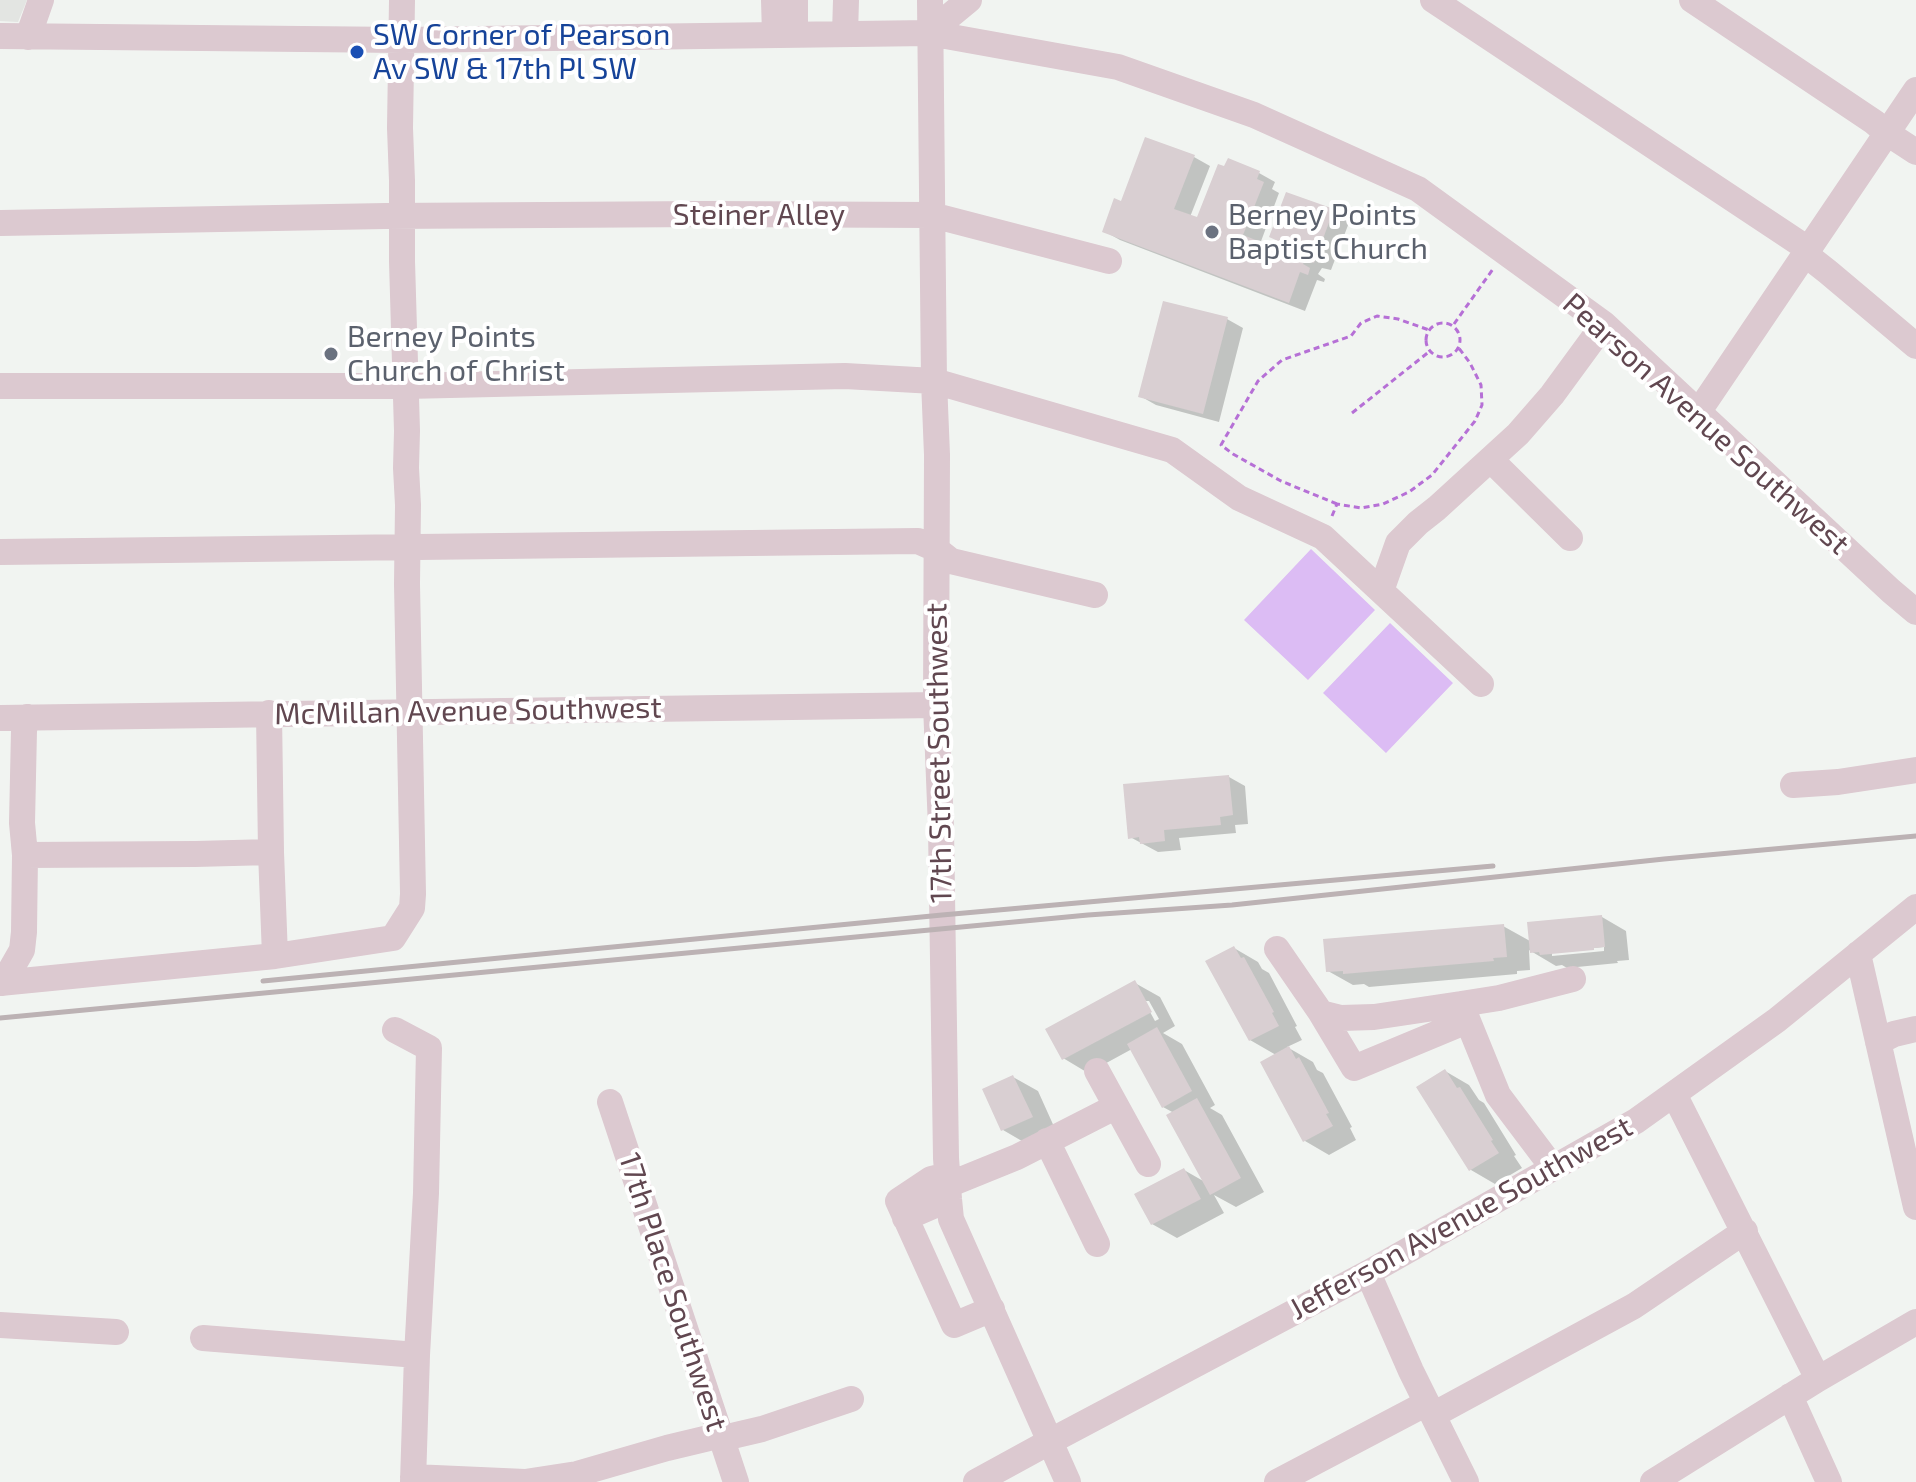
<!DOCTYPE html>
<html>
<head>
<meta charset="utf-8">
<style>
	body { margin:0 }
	canvas { display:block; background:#f1f4f1 }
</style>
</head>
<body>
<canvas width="1916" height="1482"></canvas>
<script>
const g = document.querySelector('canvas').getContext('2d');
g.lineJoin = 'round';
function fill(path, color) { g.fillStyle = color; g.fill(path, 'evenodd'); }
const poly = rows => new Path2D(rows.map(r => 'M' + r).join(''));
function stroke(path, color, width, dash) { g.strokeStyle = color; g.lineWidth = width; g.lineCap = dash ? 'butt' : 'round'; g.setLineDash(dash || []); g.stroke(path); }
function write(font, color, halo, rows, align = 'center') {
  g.font = font + ' "Exo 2",sans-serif'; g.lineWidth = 8; g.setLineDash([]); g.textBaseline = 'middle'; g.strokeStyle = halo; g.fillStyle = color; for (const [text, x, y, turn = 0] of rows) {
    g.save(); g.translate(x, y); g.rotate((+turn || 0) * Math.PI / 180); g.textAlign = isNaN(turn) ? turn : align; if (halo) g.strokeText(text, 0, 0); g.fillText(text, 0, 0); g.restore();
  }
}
fill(poly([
	[0,0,27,0,18,22,0,21]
]), '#e3e5e2');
fill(poly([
	[1311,549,1375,610,1308,680,1244,620],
	[1390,623,1453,683,1386,753,1323,693]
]), '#dcbcf4');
fill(poly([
	[1146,139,1194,157,1210,166,1190,217,1198,220,1259,173,1275,182,1272,189,1279,193,1260,244,1277,250,1287,194,1334,211,1350,220,1331,270,1322,268,1318,274,1325,279,1324,282,1317,280,1305,311,1120,240,1104,231,1122,203],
	[1227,319,1243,328,1219,422,1156,405,1140,396],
	[1229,777,1245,786,1248,824,1235,825,1236,833,1179,838,1181,850,1158,852,1130,837],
	[1602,917,1626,931,1629,960,1617,961,1618,963,1567,968,1562,965,1556,966,1529,950,1530,970,1517,971,1517,974,1369,987,1364,984,1353,985,1328,971,1503,926,1530,941],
	[1604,947,1604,951,1552,956,1552,952],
	[1234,948,1258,962,1262,969,1269,973,1297,1026,1295,1027,1302,1040,1287,1047,1313,1062,1317,1070,1323,1073,1352,1127,1350,1128,1356,1140,1329,1155,1305,1141,1276,1055,1250,1040],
	[1135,983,1160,997,1175,1026,1163,1033,1182,1044,1215,1105,1210,1108,1222,1115,1264,1192,1236,1207,1214,1195,1224,1213,1177,1238,1152,1224,1184,1170,1205,1182,1174,1113,1163,1107,1132,1049,1088,1073,1063,1058],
	[1144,1001,1149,1001,1159,1019,1155,1021],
	[1445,1071,1469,1085,1479,1100,1484,1103,1516,1155,1514,1156,1522,1168,1495,1184,1471,1170],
	[1013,1077,1038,1091,1056,1131,1027,1144,1003,1130]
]), '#0003');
fill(poly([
	[1145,137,1195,155,1174,209,1197,217,1218,164,1224,166,1228,158,1260,171,1257,179,1264,182,1243,235,1276,248,1278,241,1269,237,1286,192,1334,209,1314,263,1305,260,1303,264,1310,268,1308,275,1300,272,1289,303,1102,232,1114,198,1121,201],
	[1163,301,1228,317,1203,414,1138,397],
	[1229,775,1233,815,1220,817,1221,825,1164,830,1165,841,1140,844,1139,837,1128,839,1123,784],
	[1602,915,1605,947,1594,948,1594,950,1540,955,1539,952,1530,953,1527,922],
	[1504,924,1507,957,1493,958,1494,961,1343,974,1343,971,1326,972,1323,939],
	[1234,946,1241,958,1244,957,1274,1012,1272,1013,1279,1026,1249,1041,1205,961],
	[1135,980,1152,1012,1062,1060,1045,1029],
	[1157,1027,1192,1091,1162,1108,1127,1044],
	[1289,1046,1296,1059,1299,1057,1329,1113,1326,1114,1333,1126,1303,1142,1260,1062],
	[1445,1069,1457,1088,1460,1087,1493,1140,1491,1141,1499,1153,1469,1171,1416,1087],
	[1013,1075,1033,1117,1001,1131,982,1089],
	[1197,1098,1241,1178,1210,1195,1166,1115],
	[1184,1168,1201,1199,1151,1225,1134,1194]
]), '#d9cfd2');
stroke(poly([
	'1426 340a17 17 0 1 1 34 0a17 17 0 1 1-34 0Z',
	[1454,324,1493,269],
	[1352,413,1430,351],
	[1337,504,1281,481,1233,454,1221,445,1258,381,1282,360,1351,336,1361,323,1377,316,1398,319,1429,330],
	[1332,516,1337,504,1361,508,1383,504,1409,492,1432,475,1475,421,1482,405,1481,385,1470,363,1458,347]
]), '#b670d6', 3, [6, 4]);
stroke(poly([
	[774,0,775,35],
	[930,0,934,381,937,455,936,705,941,828,946,1158,949,1199,951,1219,1068,1482],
	[1433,0,1802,245,1814,261,1828,272,1916,346],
	[1692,0,1874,122,1887,133,1916,152],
	[929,33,969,0],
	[845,34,846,0],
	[795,35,795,0],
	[0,36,403,40,929,33,1118,67,1254,115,1418,189,1604,324,1891,591,1916,612],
	[28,37,41,0],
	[0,223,386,216,706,214,932,215,1109,261],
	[0,386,406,386,845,376,934,381,1172,450,1239,498,1323,537,1481,684],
	[1699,411,1916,90],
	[1491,460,1570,538],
	[0,552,918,541,936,549,951,561,1095,595],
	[1381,591,1398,543,1418,523,1437,508,1518,434,1552,395,1604,324],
	[269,713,271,852,275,956],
	[0,718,936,705],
	[1793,785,1838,782,1916,770],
	[25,855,195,854,271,852],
	[1277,949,1321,1013,1341,1018,1374,1017,1461,1004,1498,1095,1553,1168],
	[1858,954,1916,1207],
	[0,983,275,956,393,938,412,908,413,894,407,584,408,505,406,468,407,431,402,261,402,181,400,128,402,0],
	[3,983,22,950,24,932,25,855,22,823,24,730,27,717],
	[1461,1004,1499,998,1573,979],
	[1321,1013,1354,1068,1467,1021],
	[395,1030,429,1048,426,1193,417,1355,413,1482],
	[1878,1042,1894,1034,1916,1029],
	[1097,1071,1148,1164],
	[1674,1094,1818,1379],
	[610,1102,736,1482],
	[1047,1141,1097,1244],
	[947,1175,931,1179,898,1201,954,1325,992,1309],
	[948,1185,1017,1157,1115,1107],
	[905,1218,949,1199],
	[1368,1273,1411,1371,1466,1482],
	[0,1325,116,1332],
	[203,1338,417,1355],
	[1790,1396,1829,1482],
	[1433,1415,1634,1306,1745,1231],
	[413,1477,525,1482,577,1474,667,1448,713,1437,732,1436,762,1429,851,1399],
	[976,1482,1049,1442,1368,1273,1636,1121,1777,1020,1916,907],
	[1277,1482,1427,1403],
	[1653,1482,1818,1379,1916,1322]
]), '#dcc9d0', 26);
stroke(poly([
	[263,981,942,915,1493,866],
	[0,1018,1088,915,1232,905,1664,859,1916,836]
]), '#bcb2b4', 5);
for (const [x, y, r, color] of [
	[357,52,8,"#1a4fb4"],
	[1212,232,8,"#6b7280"],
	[331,354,8,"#6b7280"]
]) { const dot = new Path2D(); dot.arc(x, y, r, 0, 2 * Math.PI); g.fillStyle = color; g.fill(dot); stroke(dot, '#fff', 3); }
write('30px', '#164399', '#fff', [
	["SW Corner of Pearson",373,35],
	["Av SW & 17th Pl SW",373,69]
], 'left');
write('30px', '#614750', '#fff', [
	["Steiner Alley",759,215],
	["Pearson Avenue Southwest",1706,424,42],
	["McMillan Avenue Southwest",468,711,-1],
	["17th Street Southwest",939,753,-91],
	["Jefferson Avenue Southwest",1461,1218,-29],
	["17th Place Southwest",673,1292,72]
]);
write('30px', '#5b616d', '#fff', [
	["Berney Points",1228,215],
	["Baptist Church",1228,249],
	["Berney Points",347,337],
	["Church of Christ",347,371]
], 'left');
</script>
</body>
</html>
